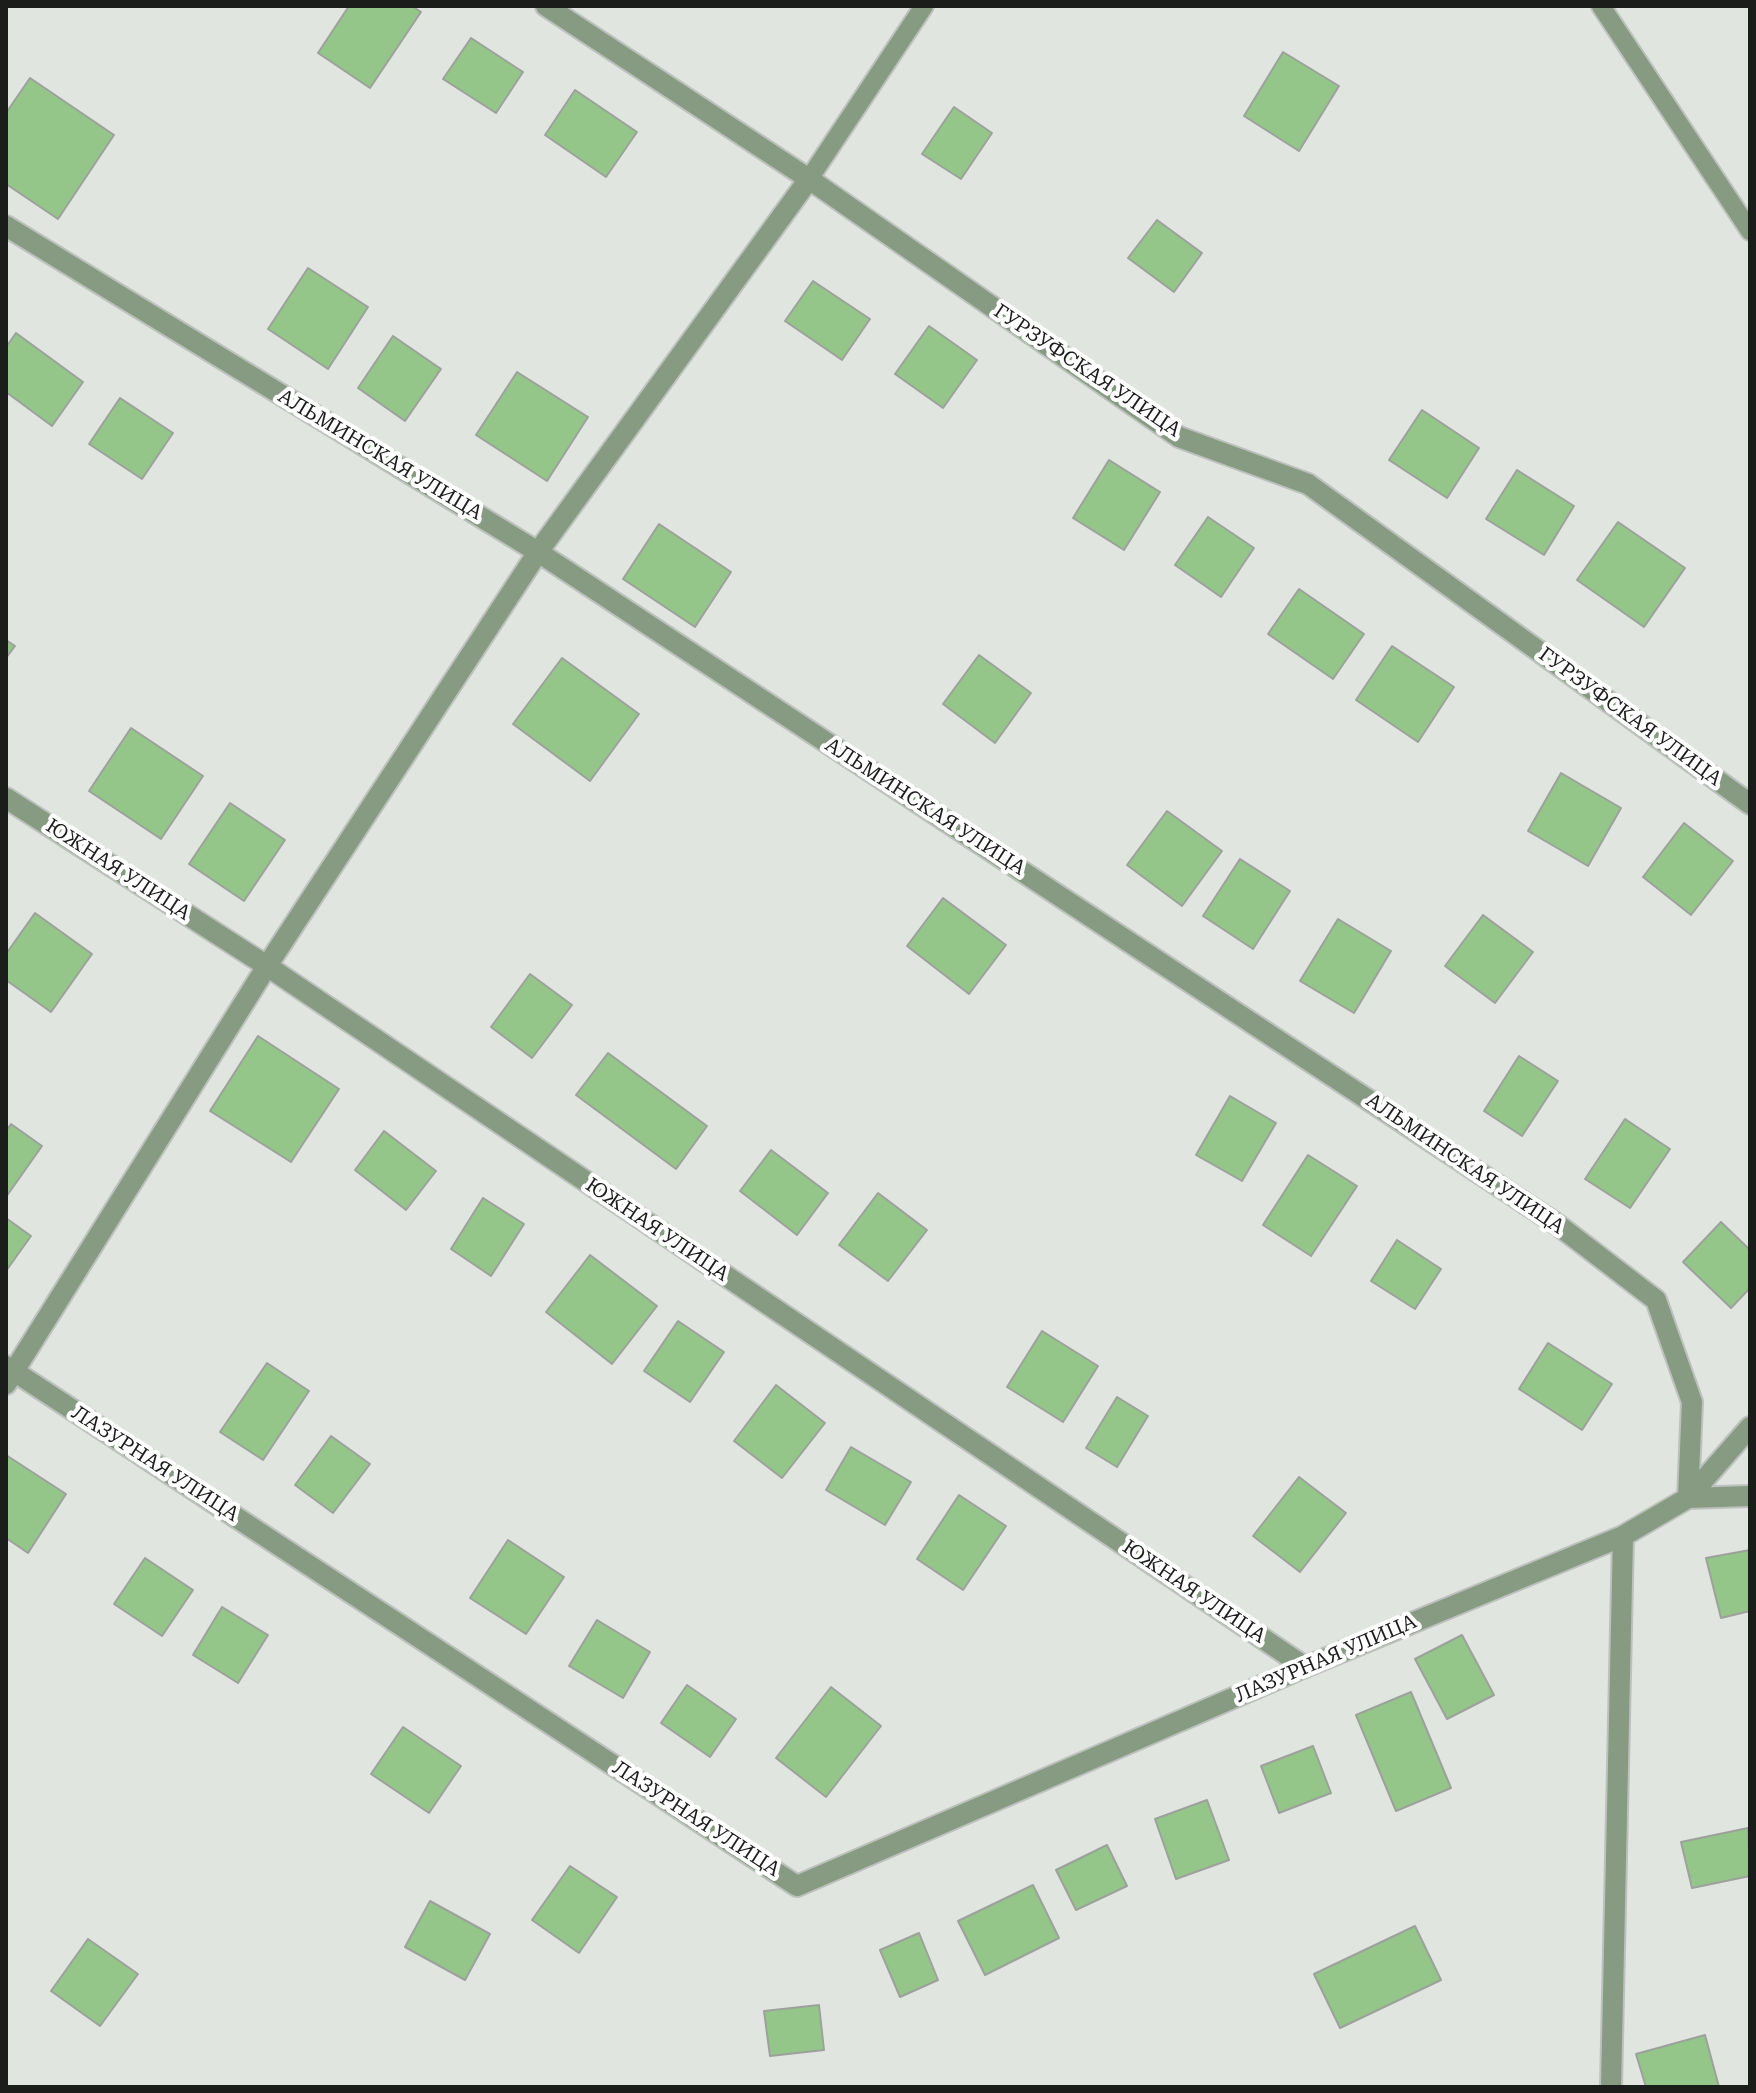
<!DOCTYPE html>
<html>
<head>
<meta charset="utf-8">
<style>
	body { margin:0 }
	#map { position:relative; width:1756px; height:2093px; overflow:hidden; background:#e1e5e0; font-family:"Roboto Serif",serif }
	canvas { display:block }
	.frame { position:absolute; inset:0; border:8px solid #1b1d1b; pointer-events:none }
</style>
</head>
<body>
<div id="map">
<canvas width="1756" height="2093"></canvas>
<div class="frame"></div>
</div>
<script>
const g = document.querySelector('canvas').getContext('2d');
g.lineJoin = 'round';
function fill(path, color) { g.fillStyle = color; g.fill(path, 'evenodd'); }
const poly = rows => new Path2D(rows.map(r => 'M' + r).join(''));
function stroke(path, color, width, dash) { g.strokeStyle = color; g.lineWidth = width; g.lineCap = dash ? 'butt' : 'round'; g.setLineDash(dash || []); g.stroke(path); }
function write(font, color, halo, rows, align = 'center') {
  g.font = font + ' "Roboto Serif",serif'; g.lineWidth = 8; g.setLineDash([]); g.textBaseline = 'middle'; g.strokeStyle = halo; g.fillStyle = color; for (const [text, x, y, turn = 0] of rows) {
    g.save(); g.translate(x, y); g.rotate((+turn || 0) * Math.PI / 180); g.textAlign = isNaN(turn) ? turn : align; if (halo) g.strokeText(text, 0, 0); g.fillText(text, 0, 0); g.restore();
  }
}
const building = poly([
	[349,6,412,6,421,12,370,88,318,53,349,6],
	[471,38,523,72,496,113,443,79,471,38],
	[1283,52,1339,86,1299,151,1244,116,1283,52],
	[30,78,114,135,58,219,6,184,6,113,30,78],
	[575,90,637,132,606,177,545,135,575,90],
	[954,107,992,133,961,179,922,154,954,107],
	[1157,220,1202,253,1174,292,1128,258,1157,220],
	[308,268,368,307,328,369,268,329,308,268],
	[813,281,870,319,842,360,785,321,813,281],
	[929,326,977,360,943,408,895,374,929,326],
	[16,333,83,382,52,426,6,392,6,347,16,333],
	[393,336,441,369,405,421,358,388,393,336],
	[517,372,588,417,547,481,476,435,517,372],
	[120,398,173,433,142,479,89,444,120,398],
	[1422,410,1479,448,1447,498,1389,460,1422,410],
	[1109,460,1160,492,1124,550,1073,518,1109,460],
	[1517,470,1574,506,1544,555,1486,519,1517,470],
	[1208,517,1254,548,1221,597,1175,565,1208,517],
	[1618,522,1685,568,1644,627,1577,580,1618,522],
	[659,524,731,572,695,627,623,579,659,524],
	[1299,589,1364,634,1333,679,1268,634,1299,589],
	[6,640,15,646,6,658,6,640],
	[1392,646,1454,687,1418,742,1356,700,1392,646],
	[979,655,1031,693,995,743,943,704,979,655],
	[562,658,639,714,590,781,513,724,562,658],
	[131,728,203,776,161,839,89,791,131,728],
	[1561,773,1621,808,1588,866,1528,831,1561,773],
	[230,803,285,840,244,901,189,864,230,803],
	[1167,811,1222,851,1182,906,1127,865,1167,811],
	[1684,823,1733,861,1691,915,1643,877,1684,823],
	[1240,859,1290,891,1253,949,1203,916,1240,859],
	[943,898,1006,945,969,994,907,946,943,898],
	[35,913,92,954,51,1012,6,980,6,954,35,913],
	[1483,915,1533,952,1495,1003,1445,966,1483,915],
	[1338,919,1391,951,1354,1013,1300,981,1338,919],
	[530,974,572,1005,532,1058,491,1027,530,974],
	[258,1036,339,1089,291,1162,210,1111,258,1036],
	[608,1053,707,1126,676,1169,576,1095,608,1053],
	[1519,1056,1558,1081,1522,1136,1484,1111,1519,1056],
	[1230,1096,1276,1123,1242,1181,1196,1155,1230,1096],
	[1625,1119,1670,1149,1630,1208,1585,1179,1625,1119],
	[11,1124,42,1146,6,1197,6,1131,11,1124],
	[384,1131,436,1171,406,1210,355,1170,384,1131],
	[771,1150,828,1193,797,1235,740,1191,771,1150],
	[1308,1155,1357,1186,1311,1256,1263,1225,1308,1155],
	[878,1193,927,1230,888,1281,839,1245,878,1193],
	[483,1198,524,1224,491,1276,451,1249,483,1198],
	[6,1218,31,1236,6,1271,6,1218],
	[1721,1222,1750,1250,1750,1288,1731,1308,1683,1262,1721,1222],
	[1397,1240,1441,1269,1415,1309,1371,1281,1397,1240],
	[590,1255,657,1306,612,1364,546,1312,590,1255],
	[678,1321,724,1352,690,1402,644,1371,678,1321],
	[1042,1331,1098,1366,1063,1422,1007,1387,1042,1331],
	[1548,1343,1612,1384,1582,1430,1519,1389,1548,1343],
	[267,1363,309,1391,263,1460,220,1432,267,1363],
	[776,1385,825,1423,782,1478,734,1441,776,1385],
	[1117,1397,1148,1416,1117,1467,1086,1448,1117,1397],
	[331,1436,370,1464,333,1513,295,1485,331,1436],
	[851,1447,911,1482,885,1525,826,1490,851,1447],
	[6,1455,66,1494,28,1553,6,1538,6,1455],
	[1299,1477,1346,1513,1300,1572,1253,1536,1299,1477],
	[959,1495,1006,1526,963,1590,917,1559,959,1495],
	[508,1540,564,1577,526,1634,470,1598,508,1540],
	[1750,1550,1750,1611,1721,1618,1706,1558,1750,1550],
	[145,1558,193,1590,162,1636,114,1604,145,1558],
	[222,1607,268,1635,238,1683,193,1655,222,1607],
	[597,1620,650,1652,623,1698,569,1666,597,1620],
	[1462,1635,1494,1695,1447,1719,1415,1659,1462,1635],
	[687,1685,736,1719,710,1757,661,1723,687,1685],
	[831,1687,881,1726,826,1797,776,1758,831,1687],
	[1411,1692,1451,1788,1396,1811,1356,1715,1411,1692],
	[403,1727,461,1766,429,1813,371,1774,403,1727],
	[1313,1746,1331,1793,1279,1813,1261,1766,1313,1746],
	[1207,1800,1229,1860,1176,1879,1155,1819,1207,1800],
	[1748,1828,1750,1876,1692,1888,1681,1842,1748,1828],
	[1107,1845,1127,1886,1076,1910,1056,1870,1107,1845],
	[570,1866,617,1897,579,1953,532,1920,570,1866],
	[1033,1885,1059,1938,985,1975,958,1921,1033,1885],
	[430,1901,490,1934,465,1980,405,1947,430,1901],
	[1415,1926,1441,1980,1340,2028,1314,1974,1415,1926],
	[919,1933,938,1980,900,1997,880,1950,919,1933],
	[88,1939,138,1974,100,2026,51,1991,88,1939],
	[819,2005,824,2050,770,2056,764,2011,819,2005],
	[1705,2035,1719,2087,1646,2087,1636,2054,1705,2035]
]);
fill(building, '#94c689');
stroke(building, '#9da19c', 2);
const service = poly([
	[1601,6,1750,231],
	[809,179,924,6]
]);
const minor = poly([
	[546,6,809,179,1179,437,1308,484,1750,804],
	[6,226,538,552,1558,1225,1656,1300,1692,1402,1688,1498],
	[6,798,267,966,1305,1667],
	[6,1366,797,1886,1305,1667,1623,1536,1688,1498,1750,1496],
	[6,1384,267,966,538,552,809,179],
	[1688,1498,1750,1427],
	[1611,2087,1623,1536]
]);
stroke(service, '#bdc1bd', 22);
stroke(minor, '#bdc1bd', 24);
stroke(service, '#869b81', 18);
stroke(minor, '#869b81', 20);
write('20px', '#1b1d1b', '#fff', [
	["ГУРЗУФСКАЯ УЛИЦА",1087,371,34],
	["АЛЬМИНСКАЯ УЛИЦА",380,455,31],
	["ГУРЗУФСКАЯ УЛИЦА",1630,717,36],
	["АЛЬМИНСКАЯ УЛИЦА",925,807,33],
	["ЮЖНАЯ УЛИЦА",118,870,33],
	["АЛЬМИНСКАЯ УЛИЦА",1465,1164,34],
	["ЮЖНАЯ УЛИЦА",657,1230,34],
	["ЛАЗУРНАЯ УЛИЦА",155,1464,33],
	["ЮЖНАЯ УЛИЦА",1194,1592,34],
	["ЛАЗУРНАЯ УЛИЦА",1326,1659,-23],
	["ЛАЗУРНАЯ УЛИЦА",696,1819,33]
]);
</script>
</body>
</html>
